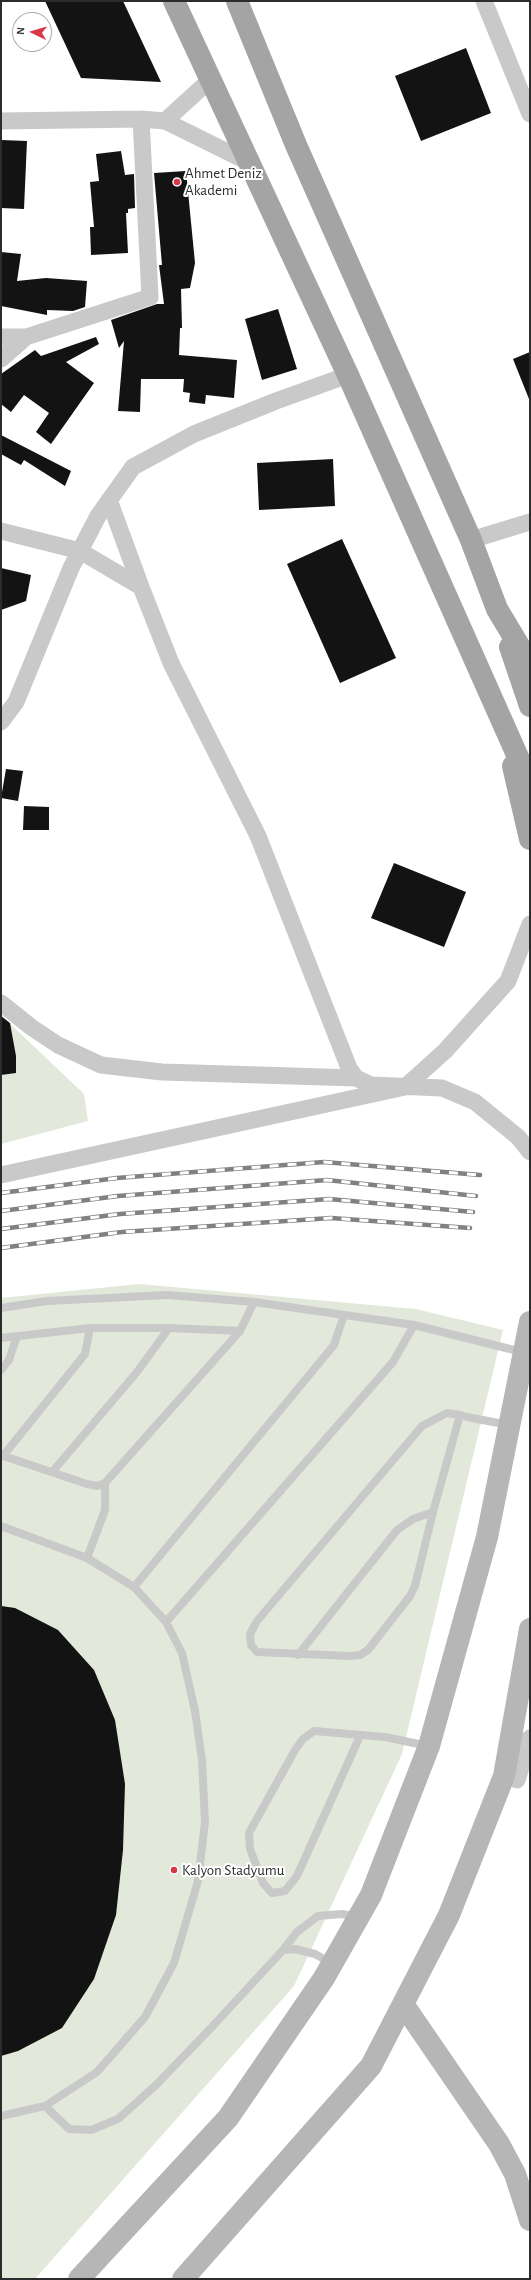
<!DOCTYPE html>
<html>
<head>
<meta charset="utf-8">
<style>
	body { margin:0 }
	#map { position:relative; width:531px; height:2280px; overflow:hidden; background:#fff; font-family:"Alegreya Sans",sans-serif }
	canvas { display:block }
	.frame { position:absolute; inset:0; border:2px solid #2c2c2c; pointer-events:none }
	.north { position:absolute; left:12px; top:12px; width:40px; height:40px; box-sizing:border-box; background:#fff; border:1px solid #ababab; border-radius:50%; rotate:275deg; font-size:11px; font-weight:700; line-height:16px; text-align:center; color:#2c2c2c }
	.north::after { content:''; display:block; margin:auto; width:14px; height:18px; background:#da3847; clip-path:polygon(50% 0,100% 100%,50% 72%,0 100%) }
</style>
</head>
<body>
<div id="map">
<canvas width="531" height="2280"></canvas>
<div class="frame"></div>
<div class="north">N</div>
</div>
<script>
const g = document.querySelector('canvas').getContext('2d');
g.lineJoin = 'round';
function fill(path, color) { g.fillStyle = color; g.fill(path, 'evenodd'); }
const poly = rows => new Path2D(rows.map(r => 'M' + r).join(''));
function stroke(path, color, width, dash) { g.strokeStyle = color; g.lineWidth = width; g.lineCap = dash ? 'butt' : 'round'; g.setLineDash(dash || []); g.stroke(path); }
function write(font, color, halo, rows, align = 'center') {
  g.font = font + ' "Alegreya Sans",sans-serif'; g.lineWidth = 4; g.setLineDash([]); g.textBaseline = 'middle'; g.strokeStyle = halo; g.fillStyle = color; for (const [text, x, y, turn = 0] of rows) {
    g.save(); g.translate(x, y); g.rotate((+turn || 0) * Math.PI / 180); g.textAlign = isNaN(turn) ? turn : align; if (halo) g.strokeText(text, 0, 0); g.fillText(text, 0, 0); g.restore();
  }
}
fill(poly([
	[1,1015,84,1094,88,1121,1,1144],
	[139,1284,416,1309,503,1330,402,1754,294,1986,35,2279,1,2279,1,1298]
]), '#e3e9da');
fill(poly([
	[45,1,123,1,161,82,81,78],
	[466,48,491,113,421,141,395,76],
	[1,140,27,141,24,209,1,208],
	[121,151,125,175,134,174,135,208,128,209,128,213,126,213,128,253,91,255,90,227,94,227,90,182,99,181,96,154],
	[186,171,195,263,190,288,181,289,182,328,180,328,179,355,237,360,234,398,206,395,205,404,189,402,190,393,183,392,184,379,141,379,140,412,118,411,124,341,119,348,111,320,157,304,164,304,159,265,162,265,154,173],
	[1,252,21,254,17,281,46,278,87,281,85,307,73,311,47,310,47,315,1,306],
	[278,309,297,369,262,380,245,319],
	[96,337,99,344,66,362,94,383,51,444,36,432,49,413,24,395,11,412,1,404,1,374,35,350,41,356],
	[530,352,530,398,529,399,513,359],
	[1,435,71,471,65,486,24,460,21,465,1,454],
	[333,459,335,506,259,510,257,463],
	[342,539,396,658,340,683,287,564],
	[1,568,31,575,26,601,1,610],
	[6,769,23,771,18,801,1,798],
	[24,806,49,807,49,830,23,830],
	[394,863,466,892,444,947,371,918],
	[1,1016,10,1023,16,1056,16,1073,1,1075],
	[1,1606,15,1608,58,1630,94,1670,115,1720,125,1784,123,1850,116,1915,94,1979,62,2028,18,2051,1,2056]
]), '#131313');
stroke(poly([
	[1,1308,47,1301,167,1295,254,1302,414,1325,522,1352],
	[1,1338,90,1328,169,1328,240,1331],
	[1,1370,9,1360,17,1336],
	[460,1415,433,1512,415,1586,410,1596,368,1650,360,1655,350,1656,257,1652,251,1645,250,1634,257,1621,422,1426,447,1413,460,1415,467,1417,509,1425],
	[1,1455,87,1484,97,1486,105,1483,240,1331,254,1302],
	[3,1456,85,1354,90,1328],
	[53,1471,137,1372,169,1328],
	[1,1526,87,1558,134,1587,166,1622,182,1653,195,1711,202,1760,205,1822,198,1881,174,1963,145,2017,97,2072,45,2106,1,2116],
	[87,1558,105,1510,105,1483],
	[134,1587,334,1345,344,1315],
	[166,1622,393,1362,414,1325],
	[298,1655,397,1530,413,1519,433,1512],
	[360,1736,297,1876,285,1891,272,1893,263,1883,250,1849,249,1833,295,1750,303,1739,314,1731,385,1737,428,1746],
	[283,1950,295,1949,315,1954,331,1963],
	[45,2106,69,2129,91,2130,118,2119,155,2086,210,2029,283,1950,297,1932,318,1916,342,1914,357,1917]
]), '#c9c9c9', 8);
stroke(poly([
	[484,1,530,114],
	[1,121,141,119,165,121,250,163],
	[165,121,211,79],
	[1,337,26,337,150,297,141,119],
	[1,359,26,337],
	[109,500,141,587],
	[1,531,80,551,141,587,171,663,258,836,349,1068,356,1078,371,1085,442,1088,475,1102,518,1137,530,1152],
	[471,540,530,522],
	[1,722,16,702,71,568,98,516,133,467,194,434,276,401,348,375],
	[1,1003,31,1027,58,1045,101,1065,162,1072,356,1078],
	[1,1175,405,1087,445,1051,508,981,530,924],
	[517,1780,530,1738]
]), '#c9c9c9', 17);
stroke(poly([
	[403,2004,499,2144,515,2174,530,2220],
	[79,2279,228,2118,324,1978,371,1895,429,1746,487,1537,530,1322],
	[183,2279,371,2066,449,1915,504,1776,530,1629]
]), '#b6b6b6', 22);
stroke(poly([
	[174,1,348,375,530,784],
	[237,1,296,145,471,540,497,609,530,664],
	[510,647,530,706],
	[513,766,530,839]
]), '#a4a4a4', 22);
const rail = poly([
	[1,1193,117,1178,324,1162,480,1175],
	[1,1211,118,1196,327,1180,476,1196],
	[1,1229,120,1214,329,1199,473,1212],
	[1,1248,122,1232,331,1218,470,1228]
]);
stroke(rail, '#818181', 4.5);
stroke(rail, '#fff', 3, [9]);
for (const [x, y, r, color] of [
	[177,182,4,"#da3847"],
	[174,1870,4,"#da3847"]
]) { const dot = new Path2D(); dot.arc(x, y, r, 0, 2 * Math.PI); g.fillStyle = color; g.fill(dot); stroke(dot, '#fff', 1.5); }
write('15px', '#2c2c2c', '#fff', [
	["Ahmet Deniz",185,173],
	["Akademi",185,190],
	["Kalyon Stadyumu",182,1870]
], 'left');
</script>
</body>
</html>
